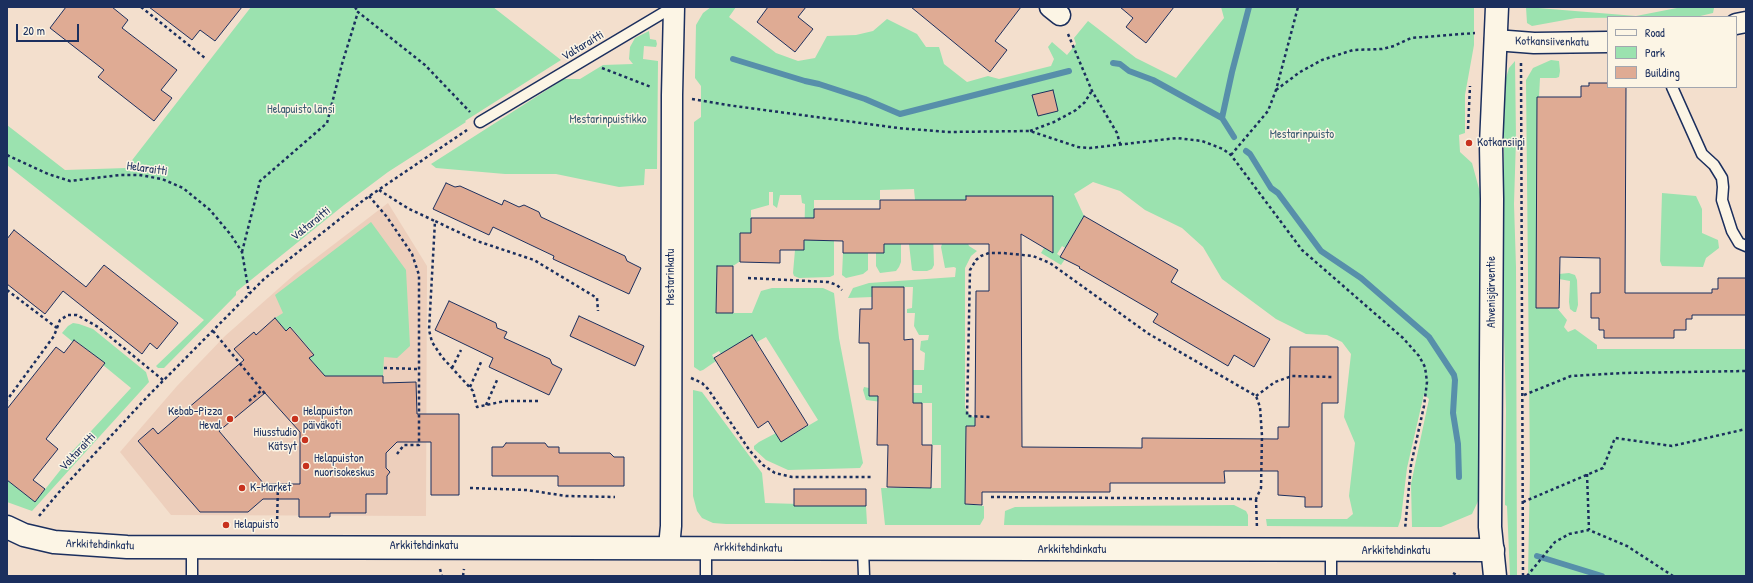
<!DOCTYPE html>
<html>
<head>
<meta charset="utf-8">
<style>
	body { margin:0 }
	#map { position:relative; width:1753px; height:583px; overflow:hidden; background:#f3dfcd; font-family:"Patrick Hand",sans-serif }
	canvas { display:block }
	.frame { position:absolute; inset:0; border:8px solid #1b2f5e; pointer-events:none }
	.legend { position:absolute; left:1607px; top:16px; width:130px; height:72px; box-sizing:border-box; background:#fcf5e5; border:1px solid #a2a6af; margin:0; padding:5px 7px; list-style:none; font-size:12px; color:#1b2f5e }
	.legend li { display:flex; align-items:center; gap:8px; height:20px }
	.legend b { width:20px; border:1px solid #a2a6af }
	.scale { position:absolute; left:16px; top:24px; width:63px; height:18px; box-sizing:border-box; border:2px solid #1b2f5e; border-top:0; padding-left:5px; font-size:12px; line-height:14px; white-space:nowrap; color:#1b2f5e; -webkit-text-stroke:3px #fcf5e5; paint-order:stroke }
</style>
</head>
<body>
<div id="map">
<canvas width="1753" height="583"></canvas>
<div class="frame"></div>
<ul class="legend">
<li><b style="height:5px;background:#fcf5e5"></b>Road</li>
<li><b style="height:11px;background:#9be2af"></b>Park</li>
<li><b style="height:11px;background:#dfab94"></b>Building</li>
</ul>
<div class="scale">20 m</div>
</div>
<script>
const g = document.querySelector('canvas').getContext('2d');
g.lineJoin = 'round';
function fill(path, color) { g.fillStyle = color; g.fill(path, 'evenodd'); }
const poly = rows => new Path2D(rows.map(r => 'M' + r).join(''));
function stroke(path, color, width, dash) { g.strokeStyle = color; g.lineWidth = width; g.lineCap = dash ? 'butt' : 'round'; g.setLineDash(dash || []); g.stroke(path); }
function write(font, color, halo, rows, align = 'center') {
  g.font = font + ' "Patrick Hand",sans-serif'; g.lineWidth = 3; g.setLineDash([]); g.textBaseline = 'middle'; g.strokeStyle = halo; g.fillStyle = color; for (const [text, x, y, turn = 0] of rows) {
    g.save(); g.translate(x, y); g.rotate((+turn || 0) * Math.PI / 180); g.textAlign = isNaN(turn) ? turn : align; if (halo) g.strokeText(text, 0, 0); g.fillText(text, 0, 0); g.restore();
  }
}
fill(poly([
	[388,203,427,266,426,516,171,515,120,452,177,386,225,336,295,274]
]), '#edcfbc');
fill(poly([
	[251,7,493,7,561,60,465,121,466,122,388,172,344,205,236,292,236,295,164,368,158,368,156,366,204,320,7,165,7,125,65,170,126,168],
	[711,7,736,7,729,17,776,53,798,61,815,58,827,36,856,35,873,31,887,19,917,34,926,47,939,47,944,64,967,82,988,76,999,79,1051,66,1054,59,1048,47,1052,42,1067,55,1076,44,1074,38,1088,21,1136,58,1176,78,1224,18,1221,7,1474,7,1474,45,1465,95,1465,133,1459,135,1460,152,1472,163,1481,196,1480,497,1472,514,1441,527,1412,527,1411,484,1429,399,1424,394,1407,468,1401,518,1398,527,1267,526,1266,519,1347,519,1353,514,1349,496,1355,443,1344,417,1351,354,1342,342,1327,335,1306,334,1276,319,1222,279,1203,247,1182,228,1145,210,1120,191,1093,182,1074,194,1084,216,1066,247,1070,251,1062,246,1057,254,1065,259,1061,265,1041,253,1053,233,1053,196,966,196,967,241,969,246,977,251,971,256,965,268,965,408,970,415,977,419,982,426,966,427,965,504,984,506,984,518,980,525,885,525,881,488,941,488,941,445,932,445,932,403,890,403,866,400,863,390,864,387,869,388,869,396,876,396,881,393,922,393,922,385,913,385,913,370,924,370,925,353,920,350,921,341,928,340,929,335,919,335,914,326,915,313,907,313,907,309,912,308,913,287,872,287,872,297,848,298,853,288,869,283,955,277,956,268,954,267,945,268,941,247,942,244,950,244,950,236,947,231,947,200,915,200,914,189,880,190,880,200,814,200,814,240,834,241,834,275,830,277,799,278,794,276,793,273,795,250,804,250,805,204,802,203,801,195,780,195,777,208,773,205,773,192,769,192,769,205,751,210,751,233,740,233,740,249,756,250,747,255,747,262,739,262,733,266,717,266,716,313,752,313,761,291,772,288,823,288,834,293,839,338,863,463,860,468,788,470,766,460,754,449,754,446,759,442,776,433,782,441,818,420,766,337,757,342,752,335,723,357,719,351,712,355,716,361,703,370,700,371,694,367,694,122,701,117,701,86,695,78,696,25,703,13],
	[1526,7,1636,16,1682,7,1714,8,1713,13,1696,17,1576,18,1532,26,1527,23],
	[649,31,650,39,656,40,657,44,656,47,644,46,643,59,658,61,657,169,645,169,644,185,619,187,556,174,505,174,436,168,431,164,564,79,580,79,603,65,633,64,629,59,630,47,635,38],
	[1551,60,1559,61,1560,71,1559,77,1556,78,1540,78,1539,97,1537,97,1537,188,1557,308,1567,320,1564,327,1568,332,1575,329,1597,345,1597,349,1746,349,1746,576,1528,576,1530,472,1526,80,1533,68],
	[1515,61,1516,139,1514,204,1516,267,1517,576,1510,576,1507,506,1505,505,1506,409,1504,333,1504,121,1506,78,1509,68],
	[1662,193,1696,196,1702,209,1702,233,1718,240,1719,248,1706,258,1703,267,1662,266,1660,261],
	[371,222,406,270,410,346,397,358,384,357,383,376,325,376,309,358,314,354,291,327,286,331,275,318,283,313,275,295],
	[901,231,901,262,899,267,896,271,880,273,876,266,876,253,884,253,884,246,876,245],
	[933,232,934,265,932,269,927,271,914,271,912,270,909,244,917,244],
	[843,241,868,241,868,270,863,274,846,278,842,275,843,253,851,253,843,245],
	[1569,273,1575,275,1577,280,1578,305,1576,312,1574,312,1570,309,1569,302,1570,281,1559,279,1559,274],
	[73,323,79,324,93,329,146,372,149,382,32,511,7,502,7,480,35,502,62,468,67,457,131,388,103,365,104,363,75,340,73,342,62,333,68,326],
	[693,390,702,392,762,473,765,503,866,506,867,524,726,524,713,523,702,518,697,511,693,496],
	[1234,505,1246,511,1248,515,1248,526,1004,525,1005,511,1015,507]
]), '#9be2af');
stroke(poly([
	[733,59,805,81,819,84,865,99,900,114,1069,71],
	[1113,63,1120,64,1129,71,1153,80,1222,118],
	[1234,137,1222,118,1232,72,1249,7],
	[1246,151,1250,154,1271,188,1278,193,1321,251,1361,278,1429,337,1454,375,1455,380,1453,413,1458,444,1459,477],
	[1537,556,1602,576]
]), '#578faa', 6);
const building = poly([
	[66,7,112,7,128,20,122,28,177,70,161,90,172,98,154,121,98,77,104,70,50,28,66,7],
	[149,7,242,7,215,41,200,30,192,40,149,7],
	[768,7,806,7,798,17,813,29,795,52,757,22,768,7],
	[911,7,1021,7,995,41,1007,50,990,72,911,7],
	[1120,7,1174,7,1146,43,1126,27,1133,18,1120,7],
	[1589,83,1608,83,1608,87,1626,87,1625,293,1712,293,1712,289,1718,289,1718,278,1746,278,1746,315,1692,315,1692,319,1686,319,1686,330,1674,330,1674,338,1604,338,1604,330,1599,330,1599,318,1591,318,1591,293,1600,293,1600,258,1560,257,1559,308,1536,308,1537,97,1581,97,1581,86,1589,86,1589,83],
	[1053,90,1058,111,1038,116,1032,95,1053,90],
	[446,183,455,187,460,186,502,205,504,200,519,207,524,205,539,212,541,217,625,256,627,261,641,268,629,294,553,259,554,256,493,227,489,235,433,209,446,183],
	[966,196,1053,196,1053,253,1021,234,1022,447,1142,448,1142,438,1278,439,1278,427,1289,427,1290,347,1338,347,1338,403,1322,403,1322,507,1305,507,1305,497,1278,495,1278,471,1224,471,1225,483,1110,483,1110,492,982,492,982,505,965,504,966,426,975,426,976,291,989,291,989,244,884,244,884,253,843,253,843,241,804,240,804,250,780,250,780,263,740,262,740,233,751,233,751,218,814,218,814,209,880,209,880,200,966,200,966,196],
	[1084,216,1178,270,1171,282,1270,339,1254,367,1234,355,1228,366,1153,322,1158,314,1079,268,1080,267,1060,257,1084,216],
	[14,230,86,287,104,265,178,323,157,349,150,343,142,354,63,291,45,314,7,284,7,239,14,230],
	[717,266,733,266,733,313,716,313,717,266],
	[872,287,904,287,904,340,913,339,913,403,922,403,922,445,932,445,931,488,887,487,888,445,877,445,878,396,869,396,869,343,859,343,860,309,872,309,872,287],
	[449,301,496,323,497,328,507,332,504,338,550,359,552,364,562,369,549,395,489,367,493,358,435,330,449,301],
	[579,316,644,346,635,366,570,336,579,316],
	[275,318,286,331,290,327,314,355,309,358,325,376,383,376,383,383,416,382,417,414,459,414,459,495,431,495,431,442,397,442,386,453,386,468,390,472,387,476,387,494,366,494,366,513,330,513,330,517,299,517,299,499,263,499,248,512,200,512,138,441,153,428,158,434,244,360,234,349,254,332,256,335,275,318],
	[265,393,300,432,300,484,264,484,219,431,265,393],
	[752,335,808,425,781,442,768,421,758,428,714,358,752,335],
	[74,340,105,363,46,439,58,449,33,480,45,489,35,502,7,480,7,409,56,347,64,353,74,340],
	[506,443,545,443,548,447,559,447,559,453,610,453,614,457,624,457,624,486,558,486,558,476,492,476,492,447,503,447,506,443],
	[794,489,866,489,866,506,794,506,794,489]
]);
fill(building, '#dfab94');
stroke(building, '#1b2f5e', 1);
const service = poly([
	[1672,87,1702,154,1714,165,1722,178,1723,187,1722,200,1732,231,1739,243,1746,246],
	[480,122,673,7],
	[863,549,864,576],
	[1331,551,1331,576],
	[192,576,192,546],
	[706,576,706,548]
]);
const minor = poly([
	[1050,7,1060,15],
	[1736,24,1746,22],
	[1495,40,1534,43,1608,42],
	[669,547,671,526,672,95,674,7]
]);
const tertiary = poly([
	[7,527,24,535,54,542,127,547,1493,550]
]);
const secondary = poly([
	[1495,576,1490,527,1492,199,1491,145,1497,7]
]);
stroke(service, '#1b2f5e', 13);
stroke(minor, '#1b2f5e', 23);
stroke(tertiary, '#1b2f5e', 25);
stroke(secondary, '#1b2f5e', 25);
stroke(poly([
	[141,7,205,58],
	[355,7,358,12],
	[1068,34,1092,91,1117,133,1120,144],
	[1521,63,1523,576],
	[602,68,651,87],
	[1276,90,1300,72,1322,60,1353,50,1382,49,1394,46,1411,38,1475,33],
	[692,99,727,105,898,128,947,132,1030,131,1078,147,1090,148,1177,138,1202,141,1223,149,1231,155,1302,250,1403,338,1419,356,1425,367,1427,382,1424,406,1411,465,1405,529],
	[1468,129,1470,86],
	[1030,131,1054,122,1076,110,1085,102,1091,92],
	[7,155,48,174,70,181,120,175,139,175,162,179,183,188,210,210,231,235,242,252,249,293],
	[1231,155,1268,111,1276,90,1298,7],
	[379,190,409,209,435,221],
	[369,196,387,217,412,254,419,275,419,445,404,445,397,454],
	[242,252,260,181,327,123,342,64,358,12,425,65,470,112],
	[748,278,828,282,837,285,842,290],
	[7,290,57,328,54,336,7,400],
	[57,328,60,320,68,315,77,315,98,327,163,380],
	[213,331,266,395],
	[384,368,418,369],
	[452,368,461,350],
	[691,378,702,383,708,389,750,451,763,465,775,473,792,477,871,477],
	[470,387,482,360],
	[1524,395,1571,376,1623,373,1746,371],
	[1256,396,1275,382,1292,376,1333,377],
	[249,401,262,390],
	[538,401,505,401,477,407,473,391,442,357,432,342,429,330,435,221,477,241,534,260,597,298,598,311],
	[486,405,498,378],
	[1587,474,1589,530],
	[470,488,527,490,566,496,615,497],
	[991,497,1256,499,1261,488,1262,436,1260,407,1256,396,1149,334,1050,263,1033,256,1003,253,989,253,981,256,976,260,970,270,967,416,992,417],
	[1256,499,1257,529],
	[1523,502,1603,468,1615,438,1672,446,1746,429],
	[39,516,60,491,148,396,264,279,365,199,467,130],
	[277,525,278,484],
	[440,569,442,576],
	[1453,573,1459,576],
	[463,576,464,569],
	[1527,576,1555,542,1569,534,1589,530,1627,546,1673,576]
]), '#1b2f5e', 2.5, [3, 3]);
stroke(service, '#fcf5e5', 10);
stroke(minor, '#fcf5e5', 20);
stroke(tertiary, '#fcf5e5', 22);
stroke(secondary, '#fcf5e5', 22);
for (const [x, y, r, color] of [
	[1469,143,4,"#c8321e"],
	[230,419,4,"#c8321e"],
	[295,419,4,"#c8321e"],
	[305,440,4,"#c8321e"],
	[306,466,4,"#c8321e"],
	[242,488,4,"#c8321e"],
	[226,525,4,"#c8321e"]
]) { const dot = new Path2D(); dot.arc(x, y, r, 0, 2 * Math.PI); g.fillStyle = color; g.fill(dot); stroke(dot, '#fcf5e5', 1.5); }
write('12px', '#1b2f5e', '#fcf5e5', [
	["Kotkansiivenkatu",1552,42,1],
	["Valtaraitti",583,46,-31],
	["Helaraitti",147,169,8],
	["Valtaraitti",311,224,-39],
	["Mestarinkatu",671,277,-90],
	["Ahvenisjärventie",1492,292,-90],
	["Valtaraitti",78,452,-47],
	["Arkkitehdinkatu",100,545,2],
	["Arkkitehdinkatu",424,546],
	["Arkkitehdinkatu",748,548,1],
	["Arkkitehdinkatu",1072,550],
	["Arkkitehdinkatu",1396,551]
]);
write('12px', '#3b5c72', '#fcf5e5', [
	["Helapuisto länsi",301,110],
	["Mestarinpuistikko",608,120],
	["Mestarinpuisto",1302,135]
]);
write('12px', '#1b2f5e', '#fcf5e5', [
	["Kotkansiipi",1477,143],
	["Kebab-Pizza",222,412,"right"],
	["Heval",222,426,"right"],
	["Helapuiston",303,412],
	["päiväkoti",303,426],
	["Hiusstudio",297,433,"right"],
	["Kätsyt",297,447,"right"],
	["Helapuiston",314,459],
	["nuorisokeskus",314,473],
	["K-Market",250,488],
	["Helapuisto",234,525]
], 'left');
</script>
</body>
</html>
